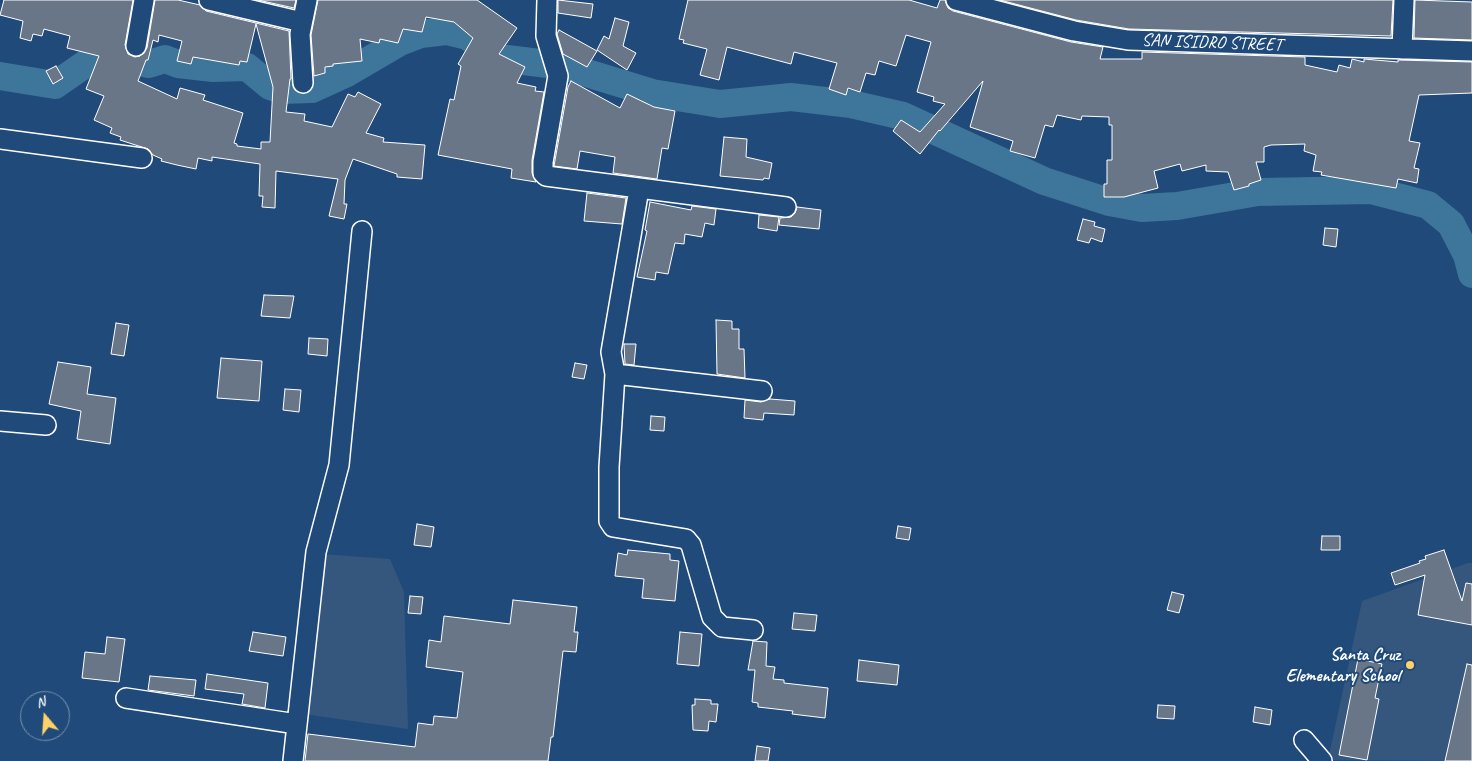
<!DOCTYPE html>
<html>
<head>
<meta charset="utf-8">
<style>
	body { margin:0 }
	#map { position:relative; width:1472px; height:761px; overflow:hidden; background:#1f4a7a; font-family:Caveat,sans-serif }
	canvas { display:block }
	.north { position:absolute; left:20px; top:691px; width:50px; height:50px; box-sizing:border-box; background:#1f4a7a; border:1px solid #7992af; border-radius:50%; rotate:342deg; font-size:14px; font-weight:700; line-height:20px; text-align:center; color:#fff }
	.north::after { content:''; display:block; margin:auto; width:18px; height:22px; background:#ffd166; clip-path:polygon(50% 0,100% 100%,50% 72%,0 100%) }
</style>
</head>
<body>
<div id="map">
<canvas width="1472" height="761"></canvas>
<div class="north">N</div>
</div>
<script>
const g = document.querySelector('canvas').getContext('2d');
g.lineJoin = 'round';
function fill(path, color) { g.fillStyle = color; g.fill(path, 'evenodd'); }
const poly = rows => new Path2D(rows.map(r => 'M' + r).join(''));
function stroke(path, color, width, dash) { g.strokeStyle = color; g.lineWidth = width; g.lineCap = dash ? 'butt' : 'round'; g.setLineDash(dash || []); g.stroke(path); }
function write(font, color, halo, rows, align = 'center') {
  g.font = font + ' Caveat,sans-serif'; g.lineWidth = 4; g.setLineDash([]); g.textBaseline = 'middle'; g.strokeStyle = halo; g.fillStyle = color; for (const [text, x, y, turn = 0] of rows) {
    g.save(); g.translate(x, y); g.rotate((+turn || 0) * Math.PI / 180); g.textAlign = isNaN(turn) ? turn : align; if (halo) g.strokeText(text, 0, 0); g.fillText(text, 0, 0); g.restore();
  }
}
fill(poly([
	[321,554,390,559,404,592,408,729,304,714],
	[1468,563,1472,563,1472,729,1465,761,1328,760,1362,601]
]), '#35577e');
stroke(poly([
	[0,76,55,85,94,58,119,57,149,64,165,59,178,64,213,68,247,67,270,86,282,90,312,89,347,73,400,42,421,34,446,31,467,36,499,58,564,66,652,93,720,104,791,97,851,104,903,116,1044,181,1109,202,1142,208,1177,206,1258,192,1371,190,1428,205,1451,224,1467,255,1472,274]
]), '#3e759a', 28);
const building = poly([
	[4,0,133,0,125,45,128,54,135,57,140,56,147,48,155,0,178,0,200,5,206,11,289,31,291,79,290,79,286,112,305,114,304,121,332,127,348,94,355,97,358,92,381,104,366,133,384,138,383,142,425,145,422,179,397,177,397,174,353,159,345,180,344,204,347,204,344,219,329,216,338,179,276,171,275,208,262,207,263,196,259,196,260,164,212,157,212,161,198,158,196,169,177,165,161,161,162,159,153,155,148,149,120,140,121,137,110,133,112,128,94,120,104,96,86,89,99,56,67,48,70,36,44,29,42,36,33,34,31,41,20,38,23,21,0,15,4,0],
	[256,24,273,87,270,142,261,142,261,149,237,146,237,144,234,143,243,113,203,100,205,95,180,88,177,99,138,81,146,60,148,60,153,40,158,42,159,35,182,41,177,61,191,64,193,57,239,65,240,61,247,62,256,24],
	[258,0,296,0,294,8,258,0],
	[318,0,477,0,517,28,499,54,525,67,517,83,536,87,535,91,544,92,532,160,532,173,536,182,511,178,512,169,438,155,450,99,454,100,461,66,458,64,473,38,454,22,426,17,422,32,403,29,398,43,380,39,379,43,360,39,362,61,333,64,333,66,325,67,325,73,314,76,311,35,318,0],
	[558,0,593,4,591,18,558,13,558,0],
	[688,0,909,0,937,8,940,0,945,0,948,8,953,11,1071,42,1103,47,1100,59,1142,59,1142,52,1305,57,1305,65,1337,72,1339,65,1350,68,1352,59,1364,62,1364,59,1398,62,1398,60,1472,62,1472,93,1419,95,1409,141,1420,143,1414,168,1419,169,1417,183,1398,179,1396,188,1321,175,1322,172,1313,171,1316,155,1304,151,1305,144,1271,145,1264,147,1264,162,1256,162,1261,180,1249,184,1249,186,1234,190,1228,172,1206,171,1206,165,1182,171,1180,164,1154,171,1158,188,1124,197,1104,197,1104,184,1107,184,1107,160,1112,160,1112,125,1109,125,1109,117,1082,116,1081,120,1057,115,1053,127,1045,125,1035,158,1010,151,1013,141,970,127,983,81,940,131,939,130,920,154,893,131,901,120,920,132,945,104,933,101,934,97,917,92,931,42,906,35,896,66,879,61,875,75,866,73,860,92,848,88,846,95,829,89,837,63,794,52,791,64,727,47,719,80,700,75,707,49,683,43,684,40,679,39,688,0],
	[1000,0,1393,0,1391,36,1129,29,1076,20,1000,0],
	[1415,0,1472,2,1472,40,1414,38,1415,0],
	[615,18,629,22,623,46,636,53,627,70,597,50,604,36,609,39,615,18],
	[559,30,597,51,587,67,563,54,557,34,559,30],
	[56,66,63,78,53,84,46,71,56,66],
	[571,81,620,108,627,94,654,107,675,111,668,149,662,148,657,179,613,173,615,157,580,151,577,169,554,166,568,87,571,81],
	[724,137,747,139,746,157,772,163,769,179,764,178,763,180,720,176,724,137],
	[587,193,626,198,622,224,584,221,587,193],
	[650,202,691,210,692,206,716,209,714,225,705,223,702,237,685,234,684,244,675,243,668,274,656,272,655,280,637,277,647,231,645,230,650,202],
	[797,207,821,210,819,229,779,225,780,218,791,217,795,213,797,207],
	[759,215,779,217,777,231,758,228,759,215],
	[1083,219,1095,222,1094,226,1105,229,1102,242,1091,238,1089,243,1077,240,1083,219],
	[1325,228,1338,229,1336,247,1323,245,1325,228],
	[264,295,294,296,290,318,261,316,264,295],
	[716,320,732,321,732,329,739,329,739,349,744,349,745,378,717,374,716,320],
	[116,323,129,325,124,356,111,354,116,323],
	[309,338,328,339,327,356,308,354,309,338],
	[624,344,636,344,634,365,625,364,624,344],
	[221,358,262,361,259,401,217,398,221,358],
	[58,362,91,367,87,394,116,398,110,444,77,439,81,411,49,404,58,362],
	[575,363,587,365,584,379,572,377,575,363],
	[285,389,301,390,299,412,283,410,285,389],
	[770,399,795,401,794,415,764,413,763,420,744,418,745,400,761,402,770,399],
	[651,416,665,417,664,431,650,430,651,416],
	[417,524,434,527,431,547,414,545,417,524],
	[898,526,911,528,909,540,896,538,898,526],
	[1322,536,1340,536,1340,550,1321,550,1322,536],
	[628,550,670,554,670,560,679,561,675,601,642,598,644,579,615,576,618,553,627,555,628,550],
	[1444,550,1462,601,1466,583,1472,584,1472,625,1418,615,1425,575,1395,585,1391,573,1420,563,1419,561,1426,559,1425,556,1444,550],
	[1172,592,1184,595,1179,613,1167,610,1172,592],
	[410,596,423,597,421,614,408,613,410,596],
	[513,600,577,607,574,632,578,632,576,652,563,651,553,737,551,737,548,761,305,761,308,734,415,747,418,723,433,725,434,716,457,718,463,672,426,667,429,640,441,642,444,616,510,624,513,600],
	[794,613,817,615,815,631,792,629,794,613],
	[253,632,286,637,283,656,249,651,253,632],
	[680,632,702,634,699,666,677,664,680,632],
	[107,637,125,639,119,682,82,678,85,652,105,654,107,637],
	[753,641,767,642,766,666,775,667,773,679,784,680,784,683,828,688,825,718,792,714,793,711,758,707,758,703,752,702,755,670,748,670,753,641],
	[1358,659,1382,664,1375,698,1379,699,1367,760,1339,755,1358,659],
	[859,660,899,665,897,685,857,681,859,660],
	[1467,664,1472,665,1472,761,1445,761,1467,664],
	[207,674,268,683,265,708,242,704,244,694,205,689,207,674],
	[150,676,196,680,194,696,148,690,150,676],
	[695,699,711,700,711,704,718,704,716,722,709,721,708,731,693,730,692,705,695,705,695,699],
	[1158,705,1175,706,1174,719,1157,718,1158,705],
	[1255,707,1272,710,1270,725,1253,722,1255,707],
	[757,746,770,748,768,761,755,761,757,746]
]);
fill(building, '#697688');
stroke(building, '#fff', 1);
const street = poly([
	[209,0,302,22],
	[547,0,546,36,558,76,543,162,543,173,546,176,786,207],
	[956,0,1074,31,1128,40,1472,51],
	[136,46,144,0],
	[1402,49,1404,0],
	[303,83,300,34,307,0],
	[0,139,142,158],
	[639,189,611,352,615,374,762,391],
	[615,374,609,467,609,521,613,527,686,539,691,545,712,617,722,627,753,630],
	[0,421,46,425],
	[126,698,297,724],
	[1304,740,1322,761],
	[293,761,316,552,339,465,362,231]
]);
stroke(street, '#fff', 22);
stroke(street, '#1f4a7a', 19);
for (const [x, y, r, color] of [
	[1410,665,5,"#ffd166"]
]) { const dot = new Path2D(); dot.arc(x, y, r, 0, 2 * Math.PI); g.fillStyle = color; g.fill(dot); stroke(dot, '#1f4a7a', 2); }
write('18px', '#fff', '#1f4a7a', [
	["SAN ISIDRO STREET",1212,43,2]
]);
write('bold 18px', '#fff', '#1f4a7a', [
	["Santa Cruz",1400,655],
	["Elementary School",1400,676]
], 'right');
</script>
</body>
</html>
